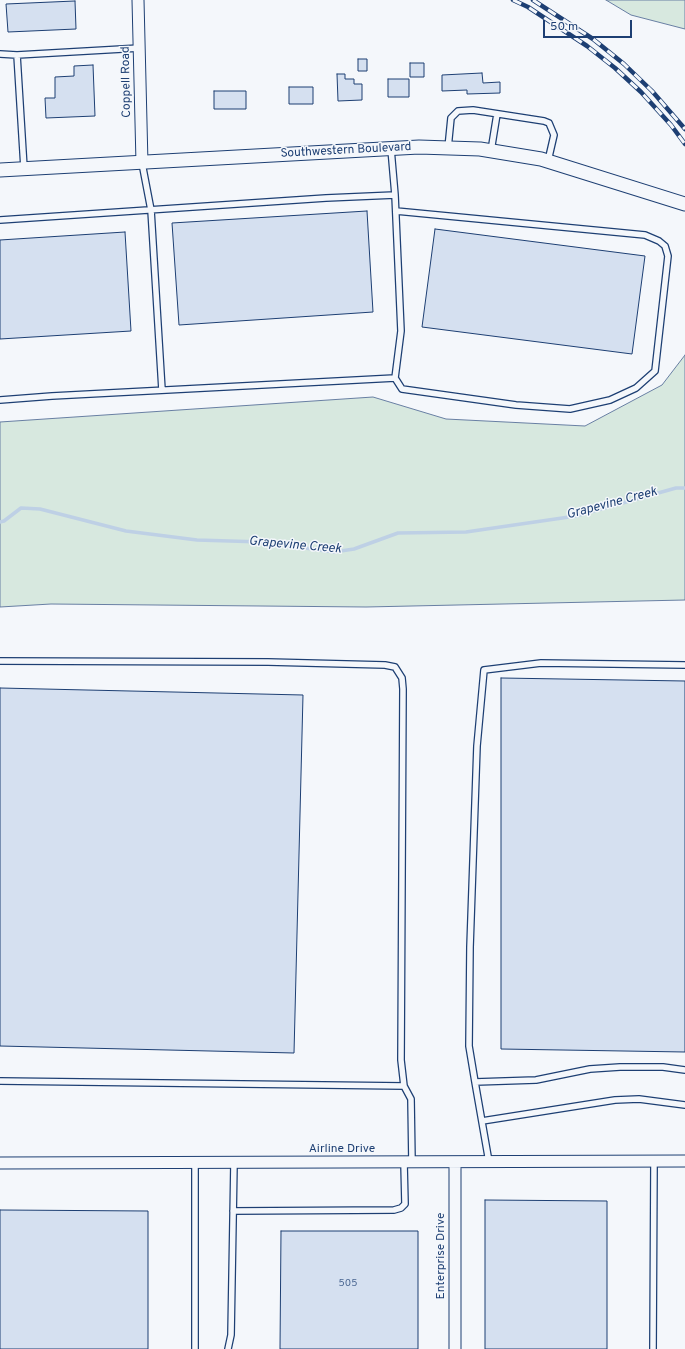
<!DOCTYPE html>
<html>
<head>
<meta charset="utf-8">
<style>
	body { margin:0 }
	#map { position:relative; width:685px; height:1349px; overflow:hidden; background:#f4f7fb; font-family:Overpass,sans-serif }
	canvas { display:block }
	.scale { position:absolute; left:543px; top:20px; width:89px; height:18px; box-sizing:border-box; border:2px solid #1d3f73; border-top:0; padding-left:5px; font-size:12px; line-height:14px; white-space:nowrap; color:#1d3f73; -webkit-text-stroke:3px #f4f7fb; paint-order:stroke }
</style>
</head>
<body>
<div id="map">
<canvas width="685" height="1349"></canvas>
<div class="scale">50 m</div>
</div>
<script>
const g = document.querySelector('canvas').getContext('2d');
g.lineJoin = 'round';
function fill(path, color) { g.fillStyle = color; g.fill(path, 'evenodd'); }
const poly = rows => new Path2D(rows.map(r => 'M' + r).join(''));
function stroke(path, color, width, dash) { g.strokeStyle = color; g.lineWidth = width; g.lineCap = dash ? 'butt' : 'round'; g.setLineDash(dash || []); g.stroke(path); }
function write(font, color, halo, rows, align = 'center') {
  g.font = font + ' Overpass,sans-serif'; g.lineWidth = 3; g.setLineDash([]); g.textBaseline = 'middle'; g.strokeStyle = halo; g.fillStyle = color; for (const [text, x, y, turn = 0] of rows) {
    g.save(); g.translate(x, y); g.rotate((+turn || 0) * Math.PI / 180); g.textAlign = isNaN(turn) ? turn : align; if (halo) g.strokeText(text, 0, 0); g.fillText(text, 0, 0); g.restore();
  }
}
const green = poly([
	[606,0,685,0,685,29,631,15,606,0],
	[685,355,685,600,366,607,51,604,0,607,0,422,373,397,446,419,585,426,662,385,685,355]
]);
fill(green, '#d7e8df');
stroke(green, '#687fa3', 1);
stroke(poly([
	[0,522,4,521,21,508,40,509,126,531,197,540,262,542,334,552,354,549,398,533,466,532,576,516,676,488,685,488]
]), '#bed0e5', 3.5);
const building = poly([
	[75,1,76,29,8,32,6,4,75,1],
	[358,59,367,59,367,71,358,71,358,59],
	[410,63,424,63,424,77,410,77,410,63],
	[93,65,95,116,46,118,45,98,55,98,55,77,74,76,74,66,93,65],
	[482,73,483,83,500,82,500,93,467,94,467,90,442,91,442,75,482,73],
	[337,74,345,74,345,79,354,79,354,84,362,84,362,100,338,101,337,74],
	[388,79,409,79,409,97,388,97,388,79],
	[289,87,313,87,313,104,289,104,289,87],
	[214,91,246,91,246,109,214,109,214,91],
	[367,211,373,312,179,325,172,223,367,211],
	[435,229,645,256,632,354,422,327,435,229],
	[125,232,131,331,0,339,0,240,125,232],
	[501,678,685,681,685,1052,501,1049,501,678],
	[0,688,303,695,294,1053,0,1046,0,688],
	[485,1200,607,1201,607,1349,485,1349,485,1200],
	[0,1210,148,1211,148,1349,0,1349,0,1210],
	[281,1231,418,1231,418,1349,280,1349,281,1231]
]);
fill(building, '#d5e0f0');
stroke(building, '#1d3f73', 1);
const service = poly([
	[0,54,17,55],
	[448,148,451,118,458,111,473,110,544,121,549,123,554,135,548,161],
	[391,149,395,195],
	[491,151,497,114],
	[142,163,151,210,162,390],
	[24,168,17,55,140,48],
	[0,220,326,198,395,195,401,331,395,378,52,396,0,400],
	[395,378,402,389,516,405,570,409,610,400,636,388,655,371,668,256,665,246,659,241,645,235,396,211],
	[0,661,268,662,385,665,395,667,402,678,403,689,401,1060,404,1086,411,1099,412,1163],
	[0,1081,404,1086],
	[475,1082,469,1046,470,947,477,746,484,670,541,663,685,665],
	[482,1121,615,1100,639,1099,685,1105],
	[489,1162,475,1082,536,1080,590,1069,620,1067,663,1067,685,1070],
	[195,1163,195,1349],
	[233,1211,394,1210,401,1208,405,1204,404,1163],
	[228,1349,231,1335,234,1163],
	[653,1349,654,1162]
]);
const minor = poly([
	[138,0,142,163],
	[455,1162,455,1349],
	[0,1163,685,1161]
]);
const tertiary = poly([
	[0,170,419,147,480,149,541,159,685,204]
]);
stroke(service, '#1d3f73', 8);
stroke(minor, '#1d3f73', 13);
stroke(tertiary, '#1d3f73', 15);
stroke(service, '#f4f7fb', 5.5);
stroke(minor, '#f4f7fb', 11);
stroke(tertiary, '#f4f7fb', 13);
const rail = poly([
	[513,0,528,7,587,46,615,68,641,92,671,125,685,144],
	[533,0,593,39,624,64,652,91,685,129]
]);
stroke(rail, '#1d3f73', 4.5);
stroke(rail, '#f4f7fb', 3, [9]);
write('10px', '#4b6792', null, [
	["505",348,1284]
]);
write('12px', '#1d3f73', '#f4f7fb', [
	["Coppell Road",127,82,-91],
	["Southwestern Boulevard",346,151,-3],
	["Airline Drive",342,1150],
	["Enterprise Drive",442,1256,-90]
]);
write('italic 13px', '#1d3f73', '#f4f7fb', [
	["Grapevine Creek",612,504,-15],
	["Grapevine Creek",295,546,5]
]);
</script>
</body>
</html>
